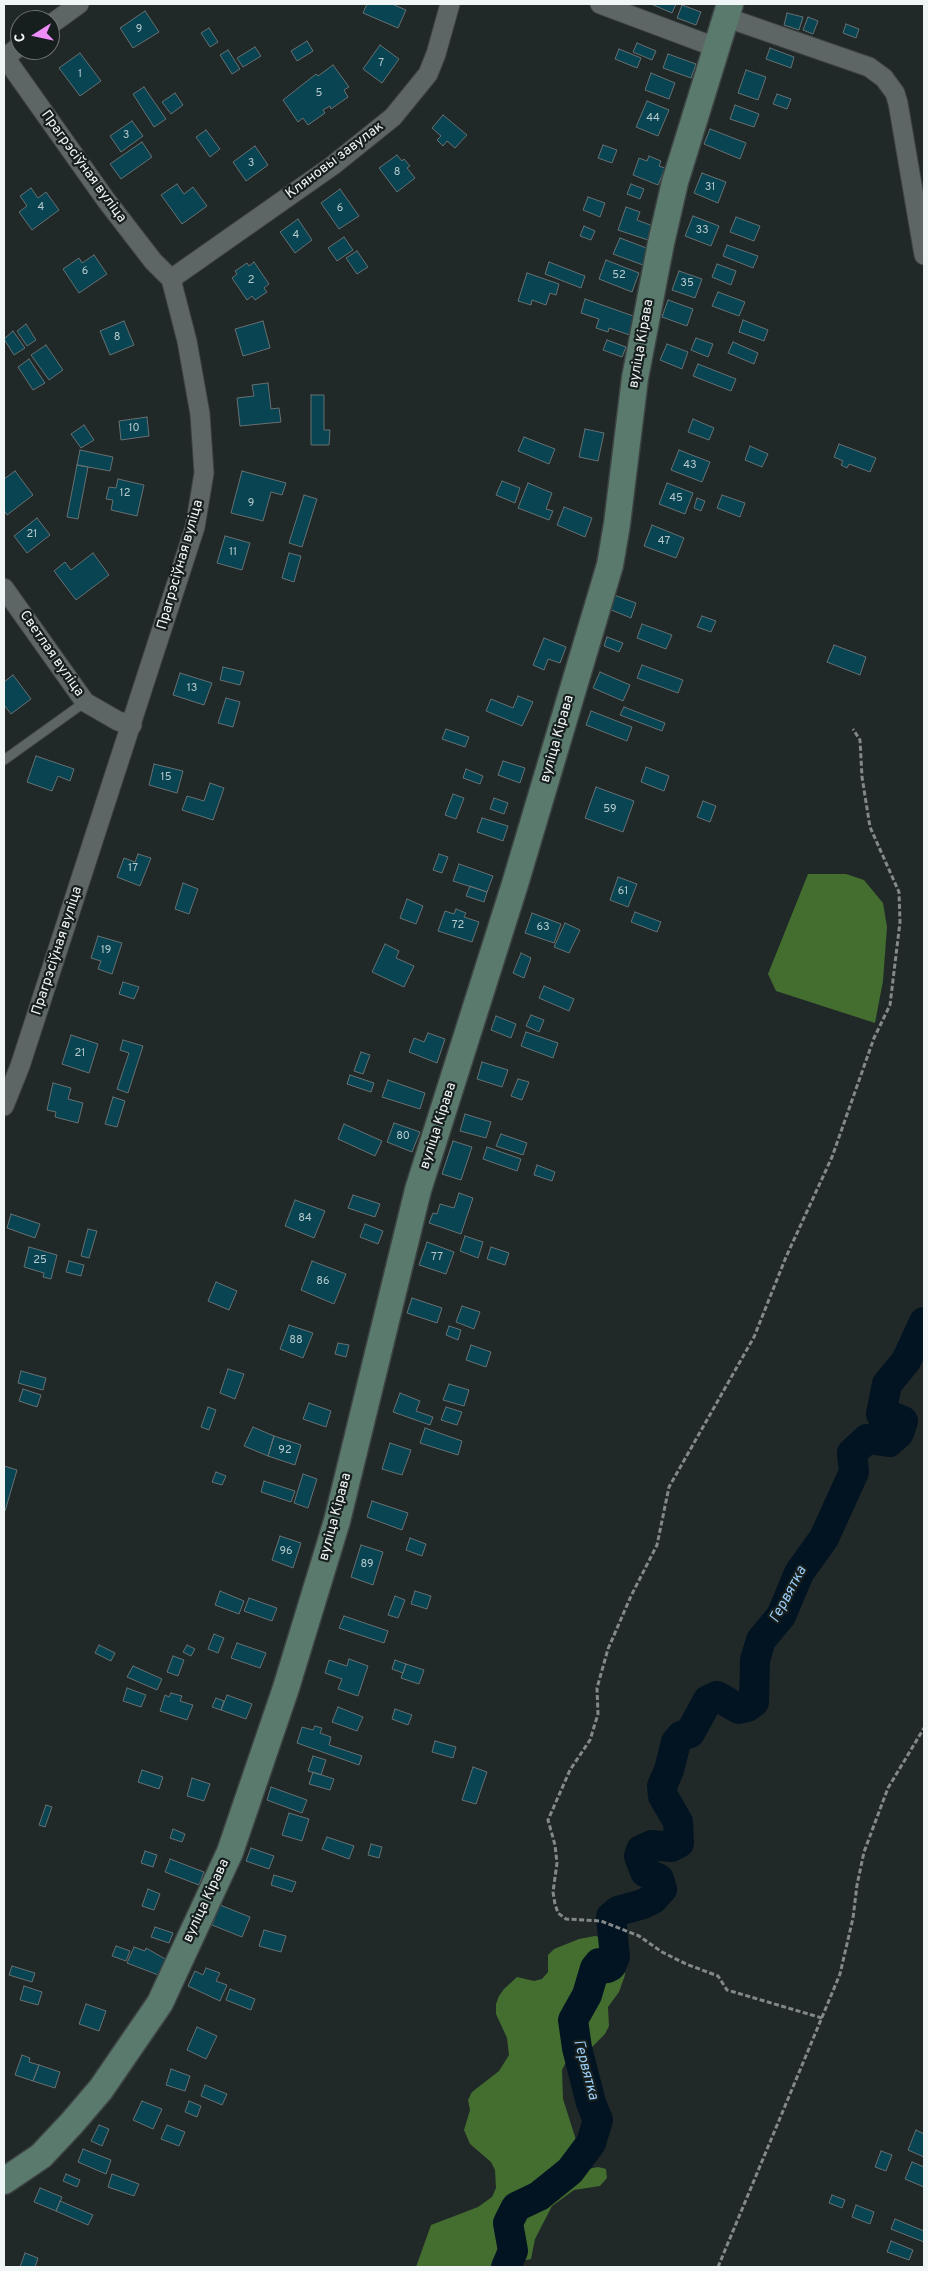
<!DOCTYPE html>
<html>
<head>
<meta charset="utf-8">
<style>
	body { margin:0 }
	#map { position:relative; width:928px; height:2271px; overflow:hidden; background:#202828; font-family:Overpass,sans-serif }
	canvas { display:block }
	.frame { position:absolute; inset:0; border:5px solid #f0f5f5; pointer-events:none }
	.north { position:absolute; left:10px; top:10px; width:50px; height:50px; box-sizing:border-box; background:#171f1e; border:1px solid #6e7574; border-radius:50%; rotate:260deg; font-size:14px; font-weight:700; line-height:20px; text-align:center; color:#f0f5f5 }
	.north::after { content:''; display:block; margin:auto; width:18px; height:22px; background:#ee8cf8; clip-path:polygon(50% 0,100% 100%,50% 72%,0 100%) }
</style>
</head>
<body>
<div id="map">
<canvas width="928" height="2271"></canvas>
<div class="frame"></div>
<div class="north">С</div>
</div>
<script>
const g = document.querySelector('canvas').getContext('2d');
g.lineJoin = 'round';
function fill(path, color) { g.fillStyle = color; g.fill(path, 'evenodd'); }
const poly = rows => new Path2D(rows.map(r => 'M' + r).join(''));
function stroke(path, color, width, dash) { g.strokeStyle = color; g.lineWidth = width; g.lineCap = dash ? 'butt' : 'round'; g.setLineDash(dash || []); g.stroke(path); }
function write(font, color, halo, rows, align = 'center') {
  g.font = font + ' Overpass,sans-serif'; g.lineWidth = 4.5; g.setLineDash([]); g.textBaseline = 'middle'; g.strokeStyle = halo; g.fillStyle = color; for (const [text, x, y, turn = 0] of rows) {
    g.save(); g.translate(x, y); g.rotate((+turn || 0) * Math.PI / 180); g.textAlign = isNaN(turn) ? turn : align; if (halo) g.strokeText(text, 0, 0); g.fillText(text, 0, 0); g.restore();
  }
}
fill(poly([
	[808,874,846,874,864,880,883,903,887,927,883,981,875,1023,776,991,768,974],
	[595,1936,604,1938,617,1950,623,1957,625,1975,619,1992,608,2007,609,2026,605,2034,592,2047,581,2051,566,2062,562,2070,563,2099,577,2143,557,2168,564,2174,598,2167,606,2169,607,2178,600,2186,574,2190,552,2206,535,2239,531,2259,521,2261,512,2267,416,2267,431,2225,478,2207,492,2197,496,2188,495,2170,491,2162,470,2144,464,2130,470,2110,468,2100,472,2092,499,2071,509,2055,507,2038,496,2014,496,2004,499,1996,504,1989,517,1977,534,1981,542,1979,548,1972,548,1955,554,1949,579,1939]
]), '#446d30');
stroke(poly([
	[506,2267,513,2251,508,2223,516,2207,539,2196,570,2171,591,2143,598,2120,591,2103,577,2048,573,2020,587,1995,595,1968,599,1963,607,1968,611,1966,615,1957,611,1917,618,1911,643,1904,653,1899,662,1889,659,1879,645,1872,639,1856,641,1850,652,1845,671,1847,679,1843,678,1822,663,1796,662,1786,669,1770,676,1742,681,1736,690,1733,708,1700,717,1696,739,1709,747,1707,754,1702,755,1660,761,1640,781,1616,799,1573,824,1538,854,1472,852,1453,867,1439,889,1442,899,1433,903,1421,896,1418,890,1424,885,1422,881,1414,887,1384,906,1361,924,1322]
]), '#021422', 30);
const building = poly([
	[367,4,392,4,406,10,398,28,363,13,367,4],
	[651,4,676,4,672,13,651,4],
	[682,5,701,12,696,25,677,18,682,5],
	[145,11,159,32,133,48,120,28,145,11],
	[787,13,803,17,799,30,784,25,787,13],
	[808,17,818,21,813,34,803,30,808,17],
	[846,24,859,29,856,38,843,33,846,24],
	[209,28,218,42,210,47,201,33,209,28],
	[307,41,313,51,297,61,291,51,307,41],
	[637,43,656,51,652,60,633,52,637,43],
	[380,45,399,59,382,83,363,69,380,45],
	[255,47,261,56,243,67,237,58,255,47],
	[770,48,794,57,791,68,766,59,770,48],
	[619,49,641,58,637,68,615,59,619,49],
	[228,50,240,69,232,74,220,55,228,50],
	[80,53,101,81,80,96,59,68,80,53],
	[668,54,696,64,691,78,663,68,668,54],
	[333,65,349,87,344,90,348,97,331,109,330,106,323,110,325,113,308,125,303,118,298,122,283,100,316,74,318,76,333,65],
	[746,70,766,77,758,100,738,93,746,70],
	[651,73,675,83,669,99,645,90,651,73],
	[144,87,166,119,154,127,133,94,144,87],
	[175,93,183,105,171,114,162,102,175,93],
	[777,94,791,99,787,109,773,104,777,94],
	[647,101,669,110,658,136,636,127,647,101],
	[735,105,759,114,754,127,730,119,735,105],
	[443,115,467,135,455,148,447,141,443,146,437,140,441,136,432,128,443,115],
	[132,121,143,136,121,152,110,136,132,121],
	[710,129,746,143,740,159,704,144,710,129],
	[206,130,220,149,210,157,196,137,206,130],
	[142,142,152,157,121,179,110,164,142,142],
	[603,145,617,150,612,163,598,158,603,145],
	[255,146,268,165,246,181,233,162,255,146],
	[397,155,402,161,404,159,410,166,407,168,415,178,397,192,379,168,397,155],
	[649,156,661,161,659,166,665,168,658,185,633,175,639,158,647,161,649,156],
	[702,173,726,182,718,203,694,193,702,173],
	[177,184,184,194,193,187,207,206,182,224,161,195,177,184],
	[631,184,644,189,640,199,627,194,631,184],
	[31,188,38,198,46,192,59,210,32,230,19,212,27,206,20,196,31,188],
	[340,189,359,216,339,229,321,203,340,189],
	[588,197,605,203,600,217,583,210,588,197],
	[626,207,640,212,637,220,653,226,648,240,618,230,626,207],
	[693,216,719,226,711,246,685,236,693,216],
	[736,217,760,226,754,241,730,232,736,217],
	[298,219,312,240,295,253,280,232,298,219],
	[584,226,595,231,591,240,580,236,584,226],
	[344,237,353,250,337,261,328,248,344,237],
	[620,238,649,249,643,265,613,254,620,238],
	[727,245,758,256,753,268,723,256,727,245],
	[357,251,368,267,357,274,346,258,357,251],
	[94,255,107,274,79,293,63,269,79,258,82,263,94,255],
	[606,260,639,273,632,292,599,279,606,260],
	[254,262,269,284,264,288,267,292,255,300,252,296,247,300,232,278,237,274,235,271,247,263,249,266,254,262],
	[549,262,585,276,581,288,545,274,549,262],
	[717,264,736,271,731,285,712,277,717,264],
	[679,271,702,279,695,298,672,290,679,271],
	[527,273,559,284,556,295,550,293,546,305,532,300,531,305,518,301,527,273],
	[718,292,745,302,739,316,712,306,718,292],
	[585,299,636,317,630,335,609,328,608,332,596,328,599,319,581,313,585,299],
	[668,300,693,309,687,326,662,317,668,300],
	[743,320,768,330,764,341,739,332,743,320],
	[124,321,134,345,110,355,100,331,124,321],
	[263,321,270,348,243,356,235,329,263,321],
	[26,324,36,340,27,346,17,331,26,324],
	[13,331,25,348,14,355,4,339,13,331],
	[696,338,713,344,708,357,691,350,696,338],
	[607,340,626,347,622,357,603,350,607,340],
	[733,342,758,353,754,364,728,353,733,342],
	[667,344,688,352,682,369,660,360,667,344],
	[46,345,63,370,49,380,31,355,46,345],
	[29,359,45,383,33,390,18,367,29,359],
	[698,364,736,379,731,391,693,376,698,364],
	[268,383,271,409,279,408,281,422,240,426,237,398,254,396,252,385,268,383],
	[311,395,324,395,324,430,330,430,329,445,311,445,311,395],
	[147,417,149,436,121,440,119,421,147,417],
	[693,419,714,428,709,440,688,432,693,419],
	[84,425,94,440,81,448,71,434,84,425],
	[585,429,604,433,598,461,579,457,585,429],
	[524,437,555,449,549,464,518,451,524,437],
	[839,444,876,458,870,472,849,464,847,468,841,465,843,461,834,457,839,444],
	[750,446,768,454,762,467,745,460,750,446],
	[80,450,113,457,110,471,77,465,80,450],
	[679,450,710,462,702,482,671,470,679,450],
	[77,465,88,467,78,519,67,517,77,465],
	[15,471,33,495,7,515,4,510,4,479,15,471],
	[242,471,286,483,282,495,271,492,263,521,231,513,242,471],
	[118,479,144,485,137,516,111,510,113,500,106,499,109,487,116,488,118,479],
	[502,481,520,488,515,503,496,495,502,481],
	[528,483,552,493,546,509,553,511,549,520,518,508,528,483],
	[667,483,693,493,685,514,659,504,667,483],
	[304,495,317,499,302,547,289,543,304,495],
	[722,495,745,503,740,517,717,508,722,495],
	[697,498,705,501,701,511,694,508,697,498],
	[564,507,592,518,585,537,557,525,564,507],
	[37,518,50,535,27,553,14,536,37,518],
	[652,525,684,538,676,558,644,546,652,525],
	[225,536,250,543,242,570,217,563,225,536],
	[93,553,109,575,76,600,54,571,65,562,71,570,93,553],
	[289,553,301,556,294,582,282,578,289,553],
	[614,595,636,603,631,618,609,609,614,595],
	[702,616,716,621,711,632,697,627,702,616],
	[642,624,672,635,666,649,637,638,642,624],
	[607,637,623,643,619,652,604,646,607,637],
	[544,638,566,647,560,663,548,659,544,670,533,665,544,638],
	[834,645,866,657,860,675,827,662,834,645],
	[642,665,683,680,678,693,637,678,642,665],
	[223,667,244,672,240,685,220,680,223,667],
	[600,672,630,685,623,701,593,688,600,672],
	[180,673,212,683,204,705,173,695,180,673],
	[13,675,31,699,11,714,4,705,4,682,13,675],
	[518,696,533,702,522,726,486,711,491,699,513,708,518,696],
	[226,698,240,702,233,727,218,723,226,698],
	[624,707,665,723,662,731,620,715,624,707],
	[591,711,632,727,627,741,586,725,591,711],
	[446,729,469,737,465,747,442,739,446,729],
	[36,756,74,769,70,781,58,776,52,791,27,782,36,756],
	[503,761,525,768,520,783,498,775,503,761],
	[154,764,183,771,177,793,149,785,154,764],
	[646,767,669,776,664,791,641,782,646,767],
	[466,769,483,776,480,784,463,778,466,769],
	[210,783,224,788,213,820,182,810,187,796,204,801,210,783],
	[596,787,634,801,623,832,585,818,596,787],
	[453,794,464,798,456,819,445,815,453,794],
	[494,798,508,803,504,814,490,809,494,798],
	[703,801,716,806,710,822,697,817,703,801],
	[482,818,508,826,503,841,477,832,482,818],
	[138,854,151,858,140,886,117,877,124,858,135,862,138,854],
	[439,854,448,857,442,873,433,870,439,854],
	[459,864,493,876,487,892,453,881,459,864],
	[618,877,637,884,628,907,610,900,618,877],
	[183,883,198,889,189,914,175,909,183,883],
	[470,886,487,892,484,902,466,896,470,886],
	[407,899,423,906,416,924,400,918,407,899],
	[456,909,466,913,464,917,479,922,472,942,438,931,445,911,454,914,456,909],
	[635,912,661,922,657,932,631,922,635,912],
	[532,913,561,924,554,943,525,933,532,913],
	[565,923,580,930,569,953,554,947,565,923],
	[98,936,122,943,112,974,98,969,101,961,91,958,98,936],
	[385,944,399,951,396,958,414,966,404,987,372,972,385,944],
	[521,953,531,958,524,978,513,973,521,953],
	[123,982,139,987,134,999,119,994,123,982],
	[544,986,574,999,569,1011,539,998,544,986],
	[531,1015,544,1020,539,1032,526,1026,531,1015],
	[496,1016,516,1024,511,1038,491,1030,496,1016],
	[526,1032,558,1043,553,1058,521,1046,526,1032],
	[428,1033,445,1039,437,1063,409,1052,414,1038,424,1042,428,1033],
	[71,1035,98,1044,89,1073,62,1064,71,1035],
	[123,1040,143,1046,128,1093,117,1089,129,1053,120,1050,123,1040],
	[361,1052,370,1055,363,1074,354,1071,361,1052],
	[482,1062,508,1070,502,1087,477,1079,482,1062],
	[350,1075,374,1083,371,1092,347,1084,350,1075],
	[518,1079,529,1082,522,1100,511,1096,518,1079],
	[388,1080,425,1093,420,1109,382,1097,388,1080],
	[53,1083,71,1088,68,1099,83,1103,78,1123,55,1117,56,1112,47,1110,53,1083],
	[113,1097,125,1101,117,1127,105,1124,113,1097],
	[465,1114,491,1122,486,1138,460,1131,465,1114],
	[394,1123,420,1132,412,1152,387,1142,394,1123],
	[344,1124,382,1141,375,1156,338,1139,344,1124],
	[501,1134,527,1143,523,1155,496,1146,501,1134],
	[453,1141,472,1147,461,1180,442,1174,453,1141],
	[487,1147,521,1159,517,1171,483,1159,487,1147],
	[537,1165,555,1172,552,1181,534,1175,537,1165],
	[459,1193,473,1198,461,1234,429,1223,433,1213,437,1214,440,1204,454,1208,459,1193],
	[353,1195,380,1204,375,1217,348,1208,353,1195],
	[295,1200,325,1211,314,1238,285,1226,295,1200],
	[11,1214,40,1224,35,1238,7,1228,11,1214],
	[365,1224,383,1231,378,1244,360,1237,365,1224],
	[88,1229,97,1231,89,1258,81,1256,88,1229],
	[465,1236,483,1242,478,1258,460,1251,465,1236],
	[427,1242,454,1252,446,1274,419,1265,427,1242],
	[29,1247,57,1255,51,1279,43,1277,44,1273,24,1267,29,1247],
	[491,1247,509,1253,505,1265,487,1259,491,1247],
	[69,1261,84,1265,81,1276,66,1272,69,1261],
	[312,1261,346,1274,334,1304,301,1290,312,1261],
	[216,1282,237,1291,229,1310,208,1301,216,1282],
	[412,1298,442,1308,437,1323,407,1313,412,1298],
	[462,1306,480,1312,474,1329,456,1322,462,1306],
	[289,1325,313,1333,303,1358,280,1349,289,1325],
	[449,1326,461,1330,458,1340,446,1335,449,1326],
	[338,1343,349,1345,346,1357,335,1354,338,1343],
	[471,1345,491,1352,486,1367,466,1360,471,1345],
	[228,1369,244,1374,235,1399,220,1393,228,1369],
	[21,1371,46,1378,43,1390,18,1383,21,1371],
	[449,1384,469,1390,464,1406,443,1400,449,1384],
	[23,1389,41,1395,37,1407,19,1401,23,1389],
	[400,1393,420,1401,416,1411,433,1417,430,1425,393,1412,400,1393],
	[309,1403,331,1411,326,1427,303,1419,309,1403],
	[208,1407,216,1410,209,1430,201,1427,208,1407],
	[446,1407,462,1412,457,1425,441,1420,446,1407],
	[253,1427,274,1436,268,1456,244,1446,253,1427],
	[425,1428,462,1441,458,1455,420,1443,425,1428],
	[274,1436,301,1445,295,1465,268,1456,274,1436],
	[390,1443,411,1450,402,1475,382,1469,390,1443],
	[4,1466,17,1470,5,1511,4,1511,4,1466],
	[216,1472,226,1476,222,1485,212,1482,216,1472],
	[303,1474,317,1479,308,1508,294,1503,303,1474],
	[264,1481,295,1491,291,1502,261,1492,264,1481],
	[372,1501,408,1513,402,1530,367,1517,372,1501],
	[280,1536,301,1543,293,1568,272,1560,280,1536],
	[410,1538,426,1544,422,1556,406,1550,410,1538],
	[361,1545,383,1552,373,1585,351,1577,361,1545],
	[220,1591,244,1601,239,1614,215,1605,220,1591],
	[415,1591,431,1596,427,1609,411,1604,415,1591],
	[395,1596,405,1600,398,1618,388,1615,395,1596],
	[249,1598,277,1608,272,1621,244,1611,249,1598],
	[344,1616,388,1631,384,1643,339,1628,344,1616],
	[214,1634,224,1638,218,1653,208,1649,214,1634],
	[237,1643,266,1653,260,1668,231,1658,237,1643],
	[99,1645,115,1653,111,1661,95,1653,99,1645],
	[187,1645,195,1649,191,1656,183,1652,187,1645],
	[173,1656,184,1660,178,1676,167,1672,173,1656],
	[349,1659,368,1666,358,1696,338,1689,342,1679,325,1673,329,1660,347,1666,349,1659],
	[395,1660,406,1664,403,1673,392,1669,395,1660],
	[406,1664,424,1670,419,1684,401,1678,406,1664],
	[133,1666,162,1679,157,1690,127,1677,133,1666],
	[127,1688,146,1695,141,1707,123,1701,127,1688],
	[171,1693,182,1696,180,1701,193,1705,187,1720,160,1711,165,1695,169,1697,171,1693],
	[227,1695,252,1704,246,1719,221,1710,227,1695],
	[216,1698,224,1701,221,1710,212,1707,216,1698],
	[338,1707,363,1717,357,1731,332,1722,338,1707],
	[395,1709,412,1715,408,1725,392,1719,395,1709],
	[315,1726,322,1728,320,1733,331,1737,329,1745,362,1756,359,1765,297,1743,302,1727,313,1730,315,1726],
	[435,1741,456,1747,453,1758,432,1752,435,1741],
	[313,1756,326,1760,321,1775,308,1771,313,1756],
	[473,1767,487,1772,476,1804,462,1800,473,1767],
	[142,1770,163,1777,159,1789,138,1782,142,1770],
	[313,1772,334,1779,330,1790,309,1784,313,1772],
	[192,1778,210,1784,204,1801,187,1796,192,1778],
	[271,1787,307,1800,302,1813,267,1800,271,1787],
	[46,1805,52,1807,45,1827,39,1825,46,1805],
	[289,1813,309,1819,302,1841,282,1835,289,1813],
	[173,1829,185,1834,182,1842,170,1838,173,1829],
	[327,1837,354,1846,349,1859,322,1849,327,1837],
	[371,1844,382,1847,379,1858,368,1855,371,1844],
	[251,1848,274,1856,269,1869,246,1861,251,1848],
	[145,1851,157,1855,153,1867,141,1863,145,1851],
	[170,1859,204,1872,199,1885,165,1872,170,1859],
	[274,1875,296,1882,292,1892,271,1885,274,1875],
	[148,1889,160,1894,154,1910,142,1906,148,1889],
	[220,1905,250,1917,242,1937,212,1925,220,1905],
	[155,1927,173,1933,169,1943,151,1937,155,1927],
	[264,1930,286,1936,281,1952,259,1946,264,1930],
	[116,1946,130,1951,126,1961,112,1956,116,1946],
	[134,1947,145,1951,146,1948,167,1960,161,1976,127,1963,134,1947],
	[12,1966,35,1973,32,1982,9,1975,12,1966],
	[206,1968,220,1973,216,1981,227,1985,220,2001,188,1986,195,1971,203,1975,206,1968],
	[24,1986,42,1992,38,2005,20,2000,24,1986],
	[230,1989,255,1999,251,2010,226,2000,230,1989],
	[86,2004,106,2011,99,2031,79,2024,86,2004],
	[197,2027,217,2036,206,2059,187,2050,197,2027],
	[22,2055,30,2058,29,2062,39,2065,33,2081,15,2075,22,2055],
	[39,2065,60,2072,55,2088,33,2081,39,2065],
	[171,2069,190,2076,185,2091,166,2085,171,2069],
	[205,2085,227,2094,222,2105,201,2096,205,2085],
	[142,2101,162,2109,153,2129,133,2120,142,2101],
	[189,2101,201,2106,197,2117,185,2112,189,2101],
	[99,2125,109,2129,102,2146,91,2141,99,2125],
	[167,2125,185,2132,179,2146,161,2139,167,2125],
	[916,2130,924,2134,924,2157,908,2150,916,2130],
	[83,2149,111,2160,106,2174,78,2162,83,2149],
	[881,2151,892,2155,886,2171,875,2167,881,2151],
	[912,2162,924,2167,924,2187,905,2179,912,2162],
	[66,2174,80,2180,77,2187,63,2181,66,2174],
	[112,2174,139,2184,134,2196,108,2187,112,2174],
	[40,2188,62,2197,56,2211,34,2202,40,2188],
	[832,2195,845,2200,842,2208,829,2203,832,2195],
	[60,2201,93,2215,88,2225,56,2211,60,2201],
	[856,2205,874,2212,870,2224,852,2217,856,2205],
	[895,2219,924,2231,924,2242,891,2229,895,2219],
	[891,2241,913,2250,909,2260,887,2252,891,2241],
	[25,2253,38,2258,35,2267,20,2267,25,2253]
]);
fill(building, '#084451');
stroke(building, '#677072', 1);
const lane = poly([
	[4,760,85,702]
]);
const street = poly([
	[600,4,715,47],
	[725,17,869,67,884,78,895,93,898,103,924,255],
	[50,25,79,4],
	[4,56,106,200,153,261,171,279,187,341,200,414,204,473,195,527,20,1066,4,1106],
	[4,58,20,46],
	[171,279,332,166,393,117,428,74,436,54,450,4],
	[4,588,85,702,118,721,132,725]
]);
const secondary = poly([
	[4,2181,41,2156,72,2123,101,2089,160,2003,230,1852,286,1688,337,1521,418,1190,515,884,610,565,617,524,635,378,661,243,675,182,730,4]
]);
stroke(lane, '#3d4342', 11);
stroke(street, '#3d4342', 21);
stroke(secondary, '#3d4342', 29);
stroke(poly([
	[822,2018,727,1990,718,1976,686,1964,662,1952,639,1936,601,1921,566,1919,558,1913,555,1904,553,1892,557,1863,555,1845,548,1820,570,1770,590,1740,598,1714,597,1688,608,1649,631,1596,657,1545,669,1487,754,1337,786,1257,832,1157,874,1038,890,1005,900,922,899,892,870,827,862,777,860,740,853,729],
	[718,2267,840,1974,853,1918,857,1885,864,1852,888,1788,924,1728]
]), '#838989', 3, [5, 2.5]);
stroke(lane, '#5d6665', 9);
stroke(street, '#5d6665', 19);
stroke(secondary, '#5a7a6e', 26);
write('11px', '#b6c9cc', null, [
	["9",139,30],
	["7",381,64],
	["1",80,75],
	["5",319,94],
	["44",653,119],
	["3",126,136],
	["3",251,164],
	["8",397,173],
	["31",710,188],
	["4",41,208],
	["6",340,209],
	["33",702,231],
	["4",296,236],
	["6",85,272],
	["52",619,276],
	["2",251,281],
	["35",687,284],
	["8",117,338],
	["10",134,429],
	["43",690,466],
	["12",125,494],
	["45",676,499],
	["9",251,504],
	["21",32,535],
	["47",664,542],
	["11",233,553],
	["13",192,689],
	["15",166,778],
	["59",610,810],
	["17",133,869],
	["61",623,892],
	["72",458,926],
	["63",543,928],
	["19",106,951],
	["21",80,1054],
	["80",403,1137],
	["84",305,1219],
	["77",437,1258],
	["25",40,1261],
	["86",323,1282],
	["88",296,1341],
	["92",285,1451],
	["96",286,1552],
	["89",367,1565]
]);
write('14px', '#f0f5f5', '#171f1e', [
	["Кляновы завулак",335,161,-37],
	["Прагрэсіўная вуліца",83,167,54],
	["вуліца Кірава",642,344,-80],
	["Прагрэсіўная вуліца",181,565,-74],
	["Светлая вуліца",51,654,55],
	["вуліца Кірава",558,739,-74],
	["Прагрэсіўная вуліца",58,951,-72],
	["вуліца Кірава",439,1126,-72],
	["вуліца Кірава",336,1517,-75],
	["вуліца Кірава",207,1901,-65]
]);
write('italic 15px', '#99cbf4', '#171f1e', [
	["Гервятка",789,1595,-62],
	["Гервятка",585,2070,75]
]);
</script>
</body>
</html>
